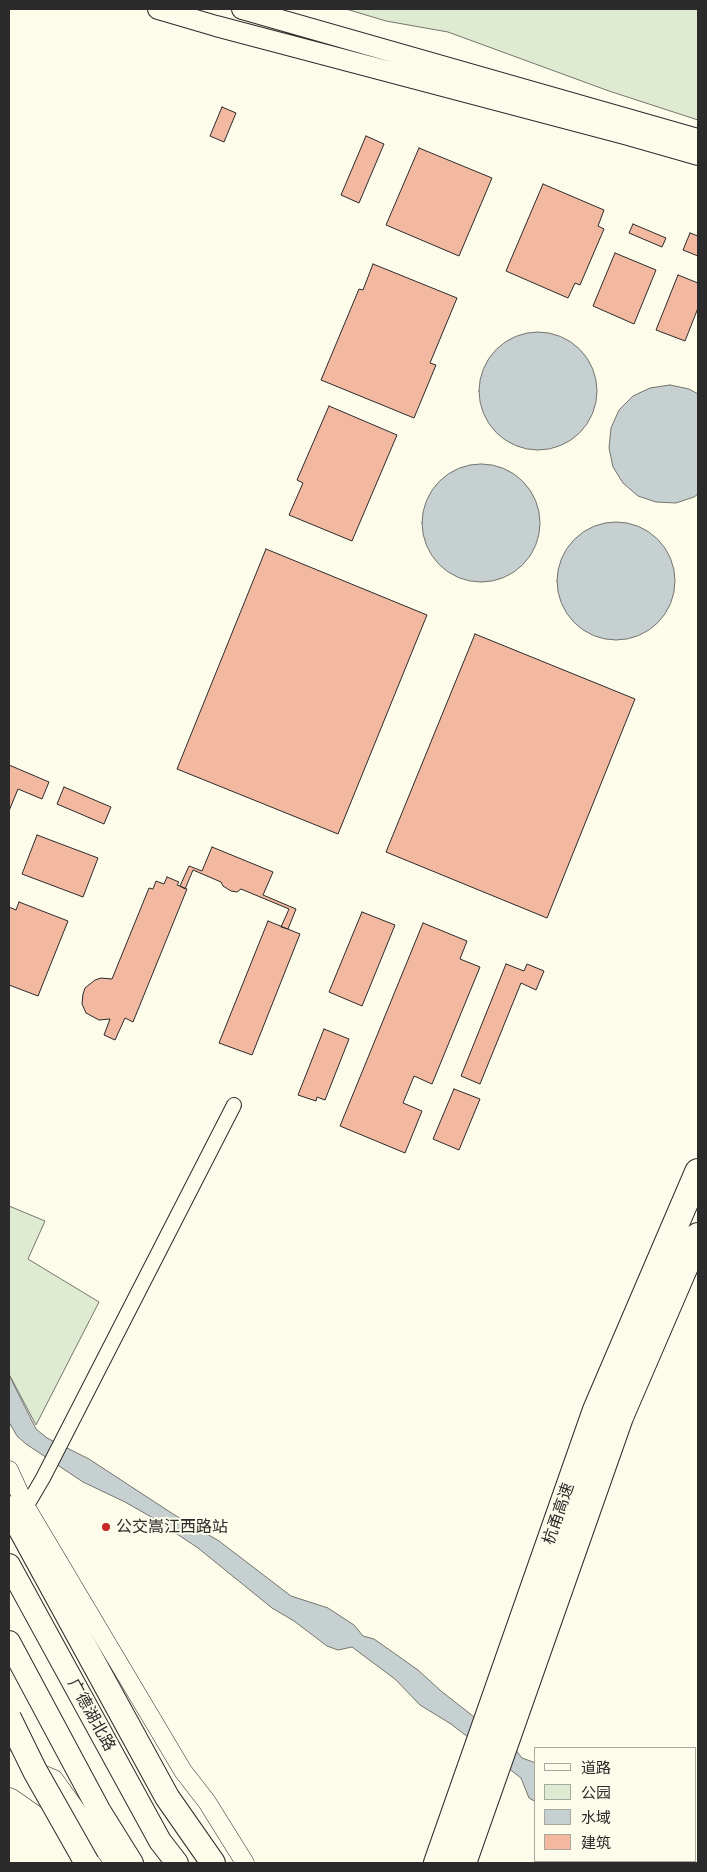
<!DOCTYPE html>
<html>
<head>
<meta charset="utf-8">
<style>
	body { margin:0 }
	#map { position:relative; width:707px; height:1872px; overflow:hidden; background:#fdfbea; font-family:Merriweather,"Noto Sans SC",serif }
	canvas { display:block }
	.frame { position:absolute; inset:0; border:10px solid #2b2b2b; pointer-events:none }
	.legend { position:absolute; left:534px; top:1747px; width:162px; height:115px; box-sizing:border-box; background:#fdfbea; border:1px solid #a9a89e; margin:0; padding:6px 9px; list-style:none; font-size:15px; color:#2b2b2b }
	.legend li { display:flex; align-items:center; gap:10px; height:25px }
	.legend b { width:25px; border:1px solid #a9a89e }
</style>
</head>
<body>
<div id="map">
<canvas width="707" height="1872"></canvas>
<div class="frame"></div>
<ul class="legend">
<li><b style="height:6px;background:#fdfbea"></b>道路</li>
<li><b style="height:14px;background:#deebd1"></b>公园</li>
<li><b style="height:14px;background:#c7d0d0"></b>水域</li>
<li><b style="height:14px;background:#f2b8a0"></b>建筑</li>
</ul>
</div>
<script>
const g = document.querySelector('canvas').getContext('2d');
g.lineJoin = 'round';
function fill(path, color) { g.fillStyle = color; g.fill(path, 'evenodd'); }
const poly = rows => new Path2D(rows.map(r => 'M' + r).join(''));
function stroke(path, color, width, dash) { g.strokeStyle = color; g.lineWidth = width; g.lineCap = dash ? 'butt' : 'round'; g.setLineDash(dash || []); g.stroke(path); }
function write(font, color, halo, rows, align = 'center') {
  g.font = font + ' Merriweather,"Noto Sans SC",serif'; g.lineWidth = 4; g.setLineDash([]); g.textBaseline = 'middle'; g.strokeStyle = halo; g.fillStyle = color; for (const [text, x, y, turn = 0] of rows) {
    g.save(); g.translate(x, y); g.rotate((+turn || 0) * Math.PI / 180); g.textAlign = isNaN(turn) ? turn : align; if (halo) g.strokeText(text, 0, 0); g.fillText(text, 0, 0); g.restore();
  }
}
const green = poly([
	[346,9,698,9,698,120,609,91,448,32,386,21,346,9],
	[9,1206,45,1221,28,1259,99,1302,36,1425,9,1374,9,1206]
]);
fill(green, '#deebd1');
stroke(green, '#74746e', 1);
const water = poly([
	'479 391a59 59 0 1 1 118 0a59 59 0 1 1-118 0Z',
	[670,385,689,389,698,394,698,494,694,497,676,503,656,502,638,496,623,483,613,467,609,448,611,428,619,410,633,396,650,388,670,385],
	'422 523a59 59 0 1 1 118 0a59 59 0 1 1-118 0Z',
	'557 581a59 59 0 1 1 118 0a59 59 0 1 1-118 0Z',
	[9,1375,36,1429,47,1438,89,1459,173,1514,219,1541,291,1596,328,1608,354,1625,363,1636,374,1639,418,1670,441,1691,515,1749,522,1758,536,1763,536,1802,529,1798,521,1778,451,1724,420,1705,395,1679,352,1647,338,1650,327,1646,294,1621,272,1608,198,1548,153,1518,125,1502,83,1482,26,1444,17,1436,9,1422,9,1375]
]);
fill(water, '#c7d0d0');
stroke(water, '#74746e', 1);
const building = poly([
	[222,107,236,113,224,142,210,136,222,107],
	[366,136,384,144,359,203,341,195,366,136],
	[419,148,492,178,459,256,386,225,419,148],
	[543,184,604,210,598,226,604,229,580,285,575,283,568,298,506,271,543,184],
	[633,224,666,238,662,247,629,233,633,224],
	[690,233,698,236,698,256,683,250,690,233],
	[615,253,656,270,634,324,593,306,615,253],
	[373,264,457,298,430,363,436,365,414,418,321,380,359,289,363,290,373,264],
	[678,275,698,283,698,308,685,341,656,330,678,275],
	[329,406,397,435,352,541,289,515,303,483,297,480,329,406],
	[266,549,427,615,338,834,177,769,266,549],
	[475,634,635,699,547,918,386,852,475,634],
	[9,765,49,782,42,799,18,789,9,811,9,765],
	[64,787,111,807,104,824,57,804,64,787],
	[37,835,98,858,83,897,22,874,37,835],
	[212,847,273,872,263,895,296,909,288,929,281,927,289,909,241,889,237,892,231,891,223,886,221,882,193,870,185,889,180,886,189,866,202,871,212,847],
	[167,877,179,882,177,885,187,889,133,1022,125,1018,115,1040,104,1035,110,1019,99,1020,86,1013,82,1004,83,994,85,988,95,980,101,978,112,979,149,888,153,889,156,881,164,884,167,877],
	[19,902,68,921,38,996,9,985,9,907,16,910,19,902],
	[362,912,395,925,362,1006,329,992,362,912],
	[268,921,300,934,252,1055,219,1043,268,921],
	[423,923,467,941,460,959,480,967,432,1084,414,1076,403,1103,422,1111,405,1153,340,1126,423,923],
	[506,964,524,971,527,964,544,971,536,990,521,983,480,1084,461,1076,506,964],
	[324,1029,349,1039,325,1100,317,1097,316,1101,298,1095,324,1029],
	[454,1089,480,1099,459,1150,433,1139,454,1089]
]);
fill(building, '#f2b8a0');
stroke(building, '#2b2b2b', 1);
const minor = poly([
	[26,1507,43,1478,234,1105]
]);
const tertiary = poly([
	[9,1470,26,1507,183,1771,207,1802,245,1863],
	[9,1760,54,1779,114,1863],
	[9,1777,21,1782,51,1803]
]);
const secondary = poly([
	[158,9,216,26,625,134,698,155],
	[242,9,698,139]
]);
const primary = poly([
	[9,1565,160,1841,177,1863],
	[9,1642,99,1810,132,1863]
]);
const trunk = poly([
	[9,1508,167,1797,213,1863]
]);
const motorway = poly([
	[437,1863,596,1410,698,1172],
	[463,1863,620,1417,698,1236]
]);
stroke(minor, '#2b2b2b', 16);
stroke(tertiary, '#2b2b2b', 19);
stroke(secondary, '#2b2b2b', 22);
stroke(primary, '#2b2b2b', 24);
stroke(trunk, '#2b2b2b', 26);
stroke(motorway, '#2b2b2b', 28);
stroke(minor, '#fdfbea', 14);
stroke(tertiary, '#fdfbea', 18);
stroke(secondary, '#fdfbea', 20);
stroke(primary, '#fdfbea', 22);
stroke(trunk, '#fdfbea', 24);
stroke(motorway, '#fdfbea', 26);
const trunkBridge = poly([
	[9,1718,35,1771,87,1863]
]);
stroke(trunkBridge, '#2b2b2b', 26, []);
stroke(trunkBridge, '#fdfbea', 24);
for (const [x, y, r, color] of [
	[106,1527,5,"#c62828"]
]) { const dot = new Path2D(); dot.arc(x, y, r, 0, 2 * Math.PI); g.fillStyle = color; g.fill(dot); stroke(dot, '#fdfbea', 2); }
write('16px', '#2b2b2b', '#fdfbea', [
	["杭甬高速",559,1514,-71],
	["广德湖北路",91,1715,61]
]);
write('16px', '#2b2b2b', '#fdfbea', [
	["公交嵩江西路站",116,1527]
], 'left');
</script>
</body>
</html>
